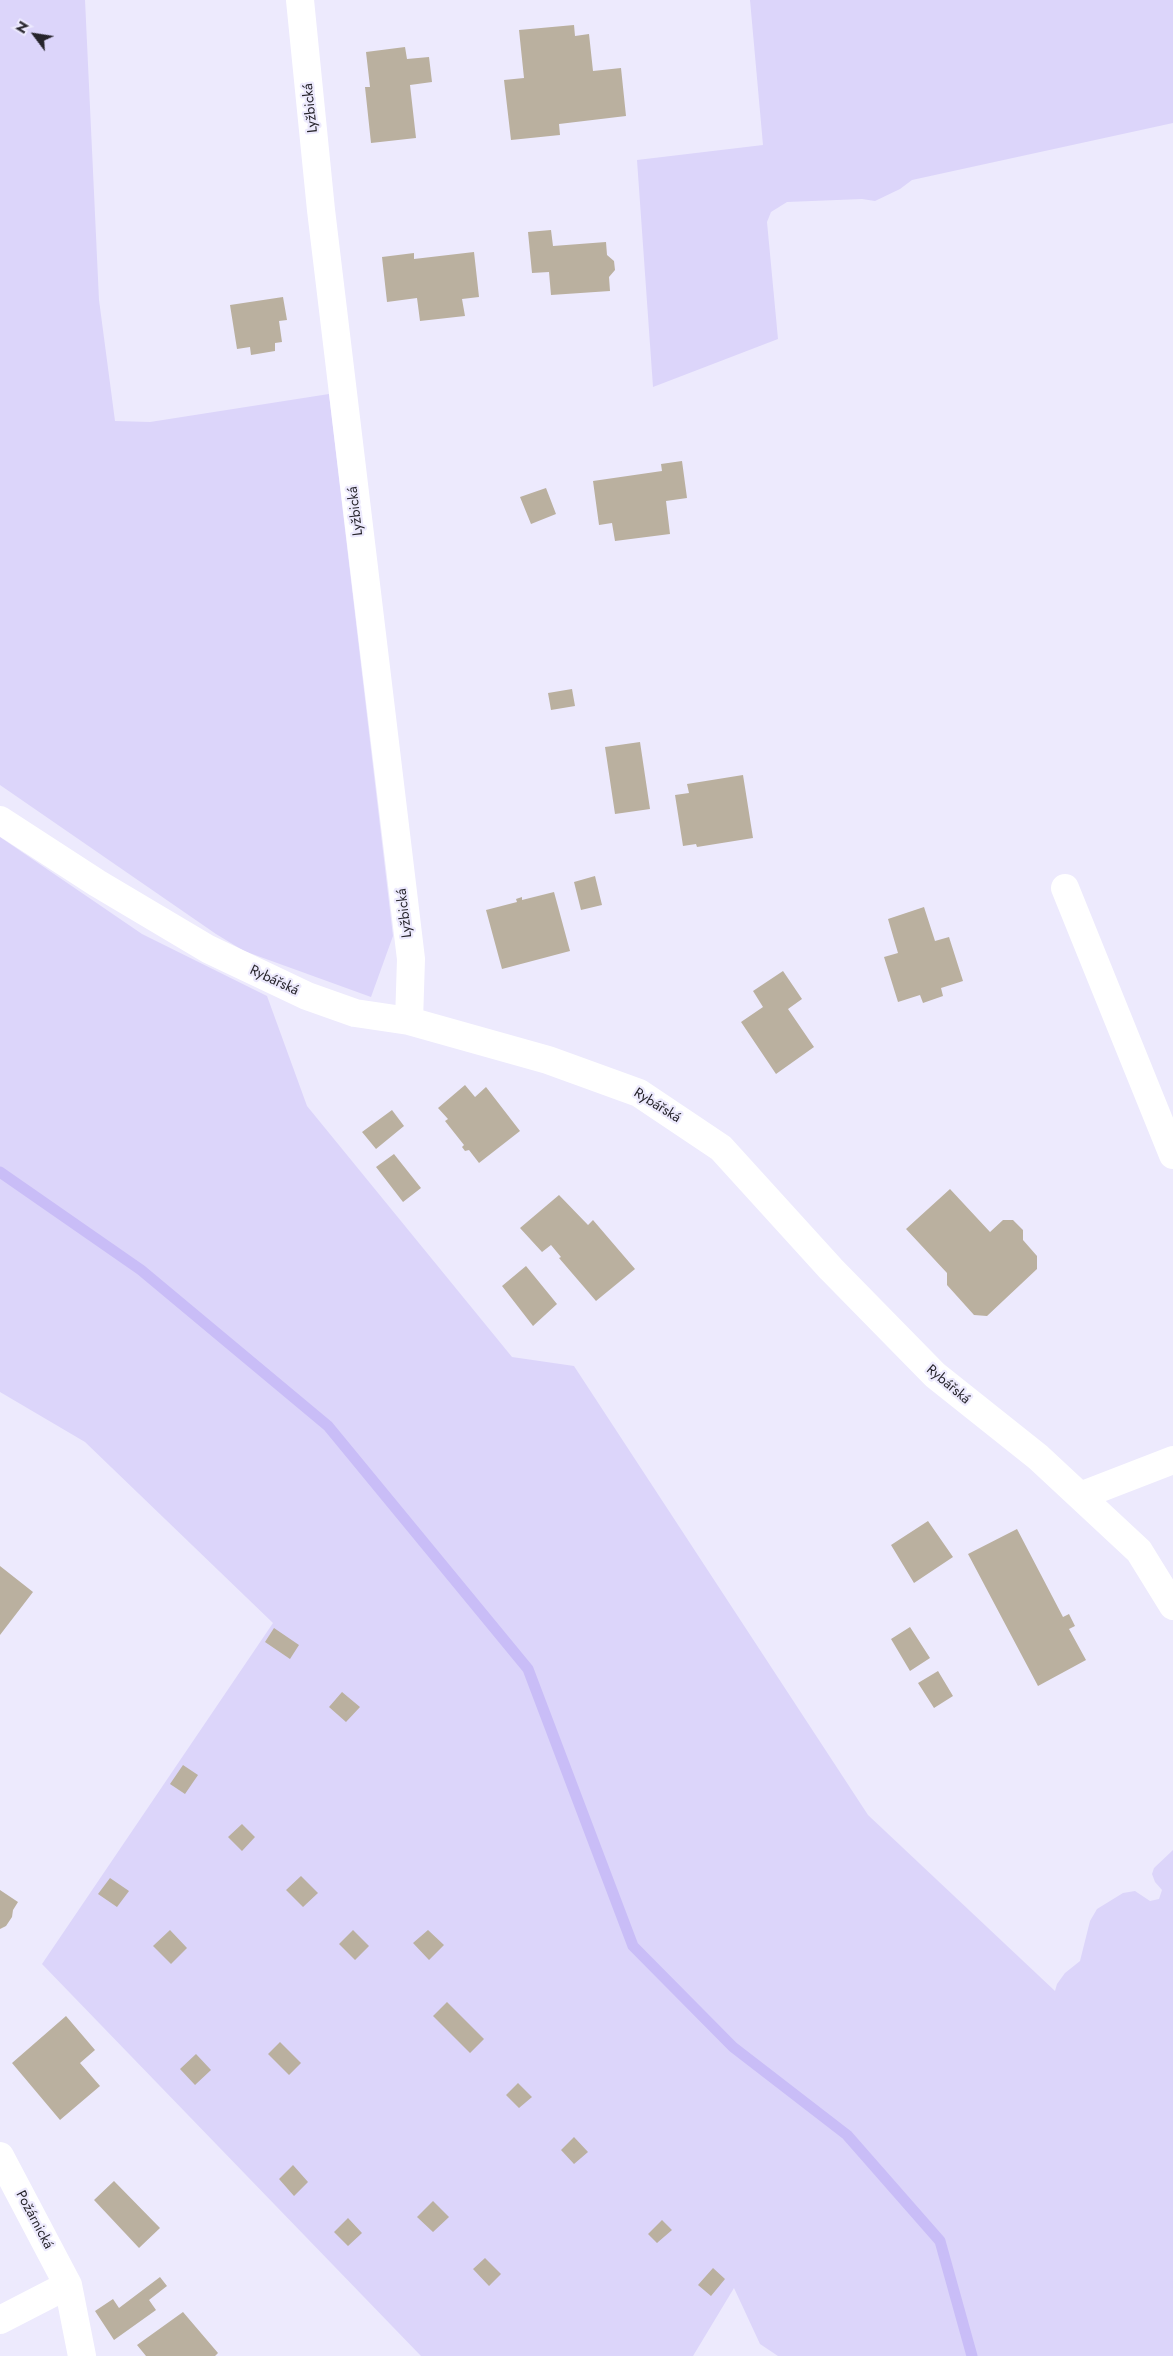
<!DOCTYPE html>
<html>
<head>
<meta charset="utf-8">
<style>
	body { margin:0 }
	#map { position:relative; width:1173px; height:2356px; overflow:hidden; background:#edeafd; font-family:Jost,sans-serif }
	canvas { display:block }
	.north { position:absolute; left:10px; top:10px; width:50px; height:50px; -webkit-text-stroke:4px #edeafd; paint-order:stroke; rotate:301deg; font-size:14px; font-weight:700; line-height:20px; text-align:center; color:#26242b }
	.north::after { content:''; display:block; margin:auto; width:18px; height:22px; background:#26242b; clip-path:polygon(50% 0,100% 100%,50% 72%,0 100%) }
</style>
</head>
<body>
<div id="map">
<canvas width="1173" height="2356"></canvas>
<div class="north">N</div>
</div>
<script>
const g = document.querySelector('canvas').getContext('2d');
g.lineJoin = 'round';
function fill(path, color) { g.fillStyle = color; g.fill(path, 'evenodd'); }
const poly = rows => new Path2D(rows.map(r => 'M' + r).join(''));
function stroke(path, color, width, dash) { g.strokeStyle = color; g.lineWidth = width; g.lineCap = dash ? 'butt' : 'round'; g.setLineDash(dash || []); g.stroke(path); }
function write(font, color, halo, rows, align = 'center') {
  g.font = font + ' Jost,sans-serif'; g.lineWidth = 4.5; g.setLineDash([]); g.textBaseline = 'middle'; g.strokeStyle = halo; g.fillStyle = color; for (const [text, x, y, turn = 0] of rows) {
    g.save(); g.translate(x, y); g.rotate((+turn || 0) * Math.PI / 180); g.textAlign = isNaN(turn) ? turn : align; if (halo) g.strokeText(text, 0, 0); g.fillText(text, 0, 0); g.restore();
  }
}
fill(poly([
	[0,0,85,0,99,300,115,421,150,422,329,394,393,936,371,997,244,951,216,934,0,785],
	[750,0,1173,0,1173,123,912,180,900,189,875,201,862,199,787,202,771,212,767,222,778,339,653,387,637,160,763,145],
	[0,837,142,934,267,996,307,1106,512,1357,574,1366,868,1815,1055,1991,1057,1984,1065,1973,1080,1961,1090,1921,1097,1909,1123,1893,1135,1891,1150,1901,1159,1899,1162,1890,1155,1882,1152,1874,1154,1868,1173,1850,1173,2356,778,2356,760,2344,734,2288,693,2356,421,2356,42,1964,273,1623,85,1442,0,1392]
]), '#dcd5fa');
stroke(poly([
	[0,1172,141,1270,328,1426,528,1669,633,1946,733,2047,847,2135,940,2241,972,2356]
]), '#c9bdf7', 11);
fill(poly([
	[574,25,575,36,589,34,593,71,621,68,626,116,559,124,560,135,511,140,504,80,524,78,519,30],
	[405,47,407,59,429,57,432,82,410,85,416,138,371,143,365,87,370,87,366,52],
	[551,230,553,246,606,242,607,255,614,261,615,270,609,277,610,291,551,295,549,272,532,273,528,232],
	[474,252,479,297,462,299,465,316,420,321,417,298,387,302,382,257,414,253,414,259],
	[283,297,287,320,279,321,282,342,275,343,275,351,251,355,250,347,237,349,230,305],
	[682,461,687,498,666,501,670,534,615,541,612,523,599,525,593,481,662,471,661,464],
	[546,488,556,514,531,524,520,497],
	[572,689,575,706,551,710,548,693],
	[640,742,650,809,615,814,605,747],
	[743,775,753,838,697,847,696,844,683,846,675,795,689,793,687,784],
	[595,876,602,905,581,910,574,882],
	[554,892,570,951,502,969,486,910,517,902,516,899,522,897,522,900],
	[924,907,935,941,949,937,963,981,941,988,943,996,923,1003,920,995,898,1002,884,957,898,953,888,919],
	[783,971,802,999,788,1009,814,1047,776,1074,741,1022,763,1007,753,991],
	[465,1085,475,1097,486,1087,520,1131,479,1163,469,1150,465,1151,462,1147,464,1145,445,1121,448,1119,438,1108],
	[392,1110,404,1126,376,1149,362,1132],
	[394,1154,421,1188,403,1202,376,1167],
	[950,1189,990,1232,1003,1220,1013,1220,1023,1230,1023,1240,1037,1256,1037,1269,987,1316,974,1315,947,1285,947,1273,906,1229],
	[559,1195,588,1225,593,1220,635,1269,596,1301,559,1258,561,1257,551,1245,542,1252,520,1228],
	[526,1266,557,1304,533,1326,502,1286],
	[928,1521,953,1557,914,1583,891,1545],
	[1017,1529,1063,1617,1069,1614,1075,1626,1069,1629,1086,1660,1038,1686,968,1554],
	[0,1566,33,1592,0,1635],
	[910,1627,930,1658,910,1671,891,1639],
	[274,1628,299,1645,290,1659,265,1642],
	[938,1671,953,1696,934,1708,918,1683],
	[342,1692,360,1707,346,1722,329,1707],
	[183,1765,198,1775,185,1794,170,1784],
	[242,1824,255,1837,242,1851,228,1837],
	[301,1876,318,1893,303,1907,286,1890],
	[110,1878,129,1891,117,1907,98,1894],
	[0,1890,18,1902,13,1910,12,1917,6,1926,0,1929],
	[170,1930,187,1948,171,1964,153,1946],
	[353,1930,369,1946,355,1960,339,1944],
	[428,1930,444,1945,429,1960,413,1943],
	[447,2002,484,2039,470,2053,433,2016],
	[66,2016,95,2050,80,2063,100,2086,60,2120,12,2063],
	[280,2042,301,2063,289,2075,268,2054],
	[196,2054,211,2070,195,2085,180,2069],
	[518,2083,532,2097,519,2108,506,2095],
	[574,2137,588,2152,574,2164,561,2150],
	[293,2165,308,2182,294,2196,279,2179],
	[114,2181,160,2228,139,2248,94,2200],
	[433,2201,449,2217,433,2232,417,2217],
	[348,2218,362,2233,348,2246,334,2232],
	[662,2220,672,2230,657,2243,648,2234],
	[485,2258,501,2274,489,2286,473,2269],
	[713,2268,725,2279,711,2296,698,2285],
	[160,2277,167,2286,149,2300,156,2310,114,2340,95,2311,113,2299,119,2308],
	[183,2312,218,2353,215,2356,146,2356,137,2345]
]), '#bab09f');
stroke(poly([
	[300,0,321,210,411,959,409,1021],
	[0,820,97,883,208,949,307,996,355,1013,409,1021,548,1060,639,1093,721,1148,831,1269,935,1375,1038,1457,1139,1551,1173,1606],
	[1065,888,1173,1155],
	[1080,1496,1173,1460],
	[0,2156,68,2285,82,2356],
	[0,2320,68,2285]
]), '#fff', 28);
write('14px', '#26242b', '#edeafd', [
	["Lyžbická",311,108,-96],
	["Lyžbická",356,511,-97],
	["Lyžbická",405,913,-97],
	["Rybářská",274,981,25],
	["Rybářská",657,1106,32],
	["Rybářská",948,1385,40],
	["Požárnická",34,2220,62]
]);
</script>
</body>
</html>
